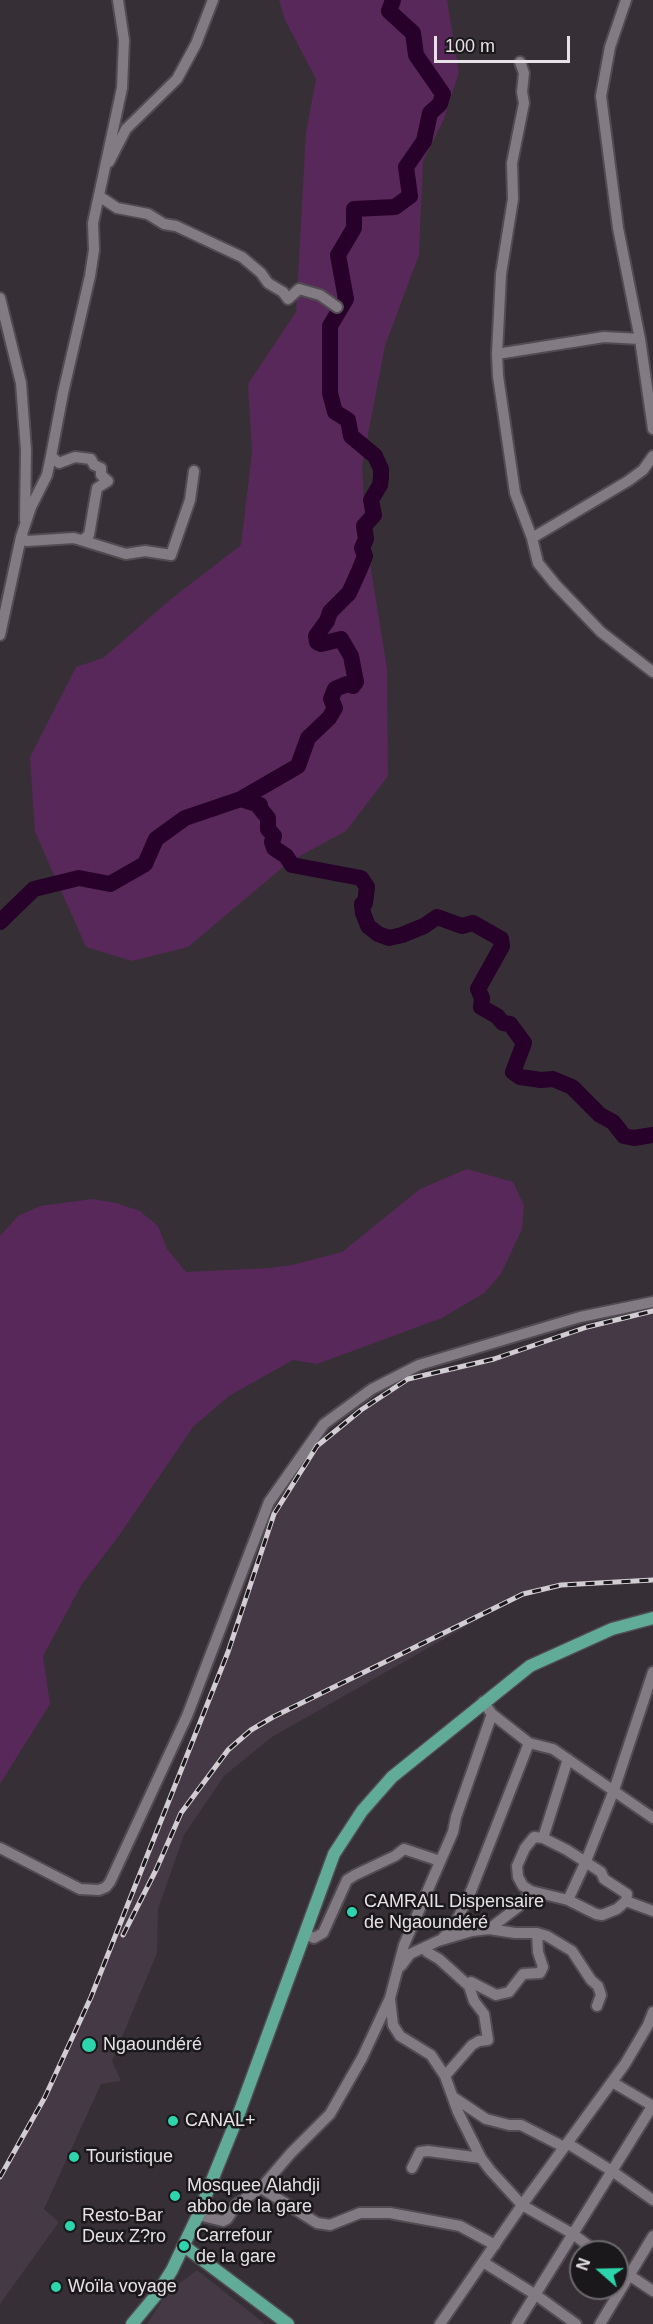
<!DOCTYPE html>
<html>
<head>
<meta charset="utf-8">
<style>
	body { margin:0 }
	#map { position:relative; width:653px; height:2324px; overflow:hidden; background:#362f36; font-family:Arial,sans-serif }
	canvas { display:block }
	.north { position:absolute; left:569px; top:2240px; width:60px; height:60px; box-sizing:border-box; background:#1b181b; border:2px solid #6c696c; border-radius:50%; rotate:290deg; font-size:16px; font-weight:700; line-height:24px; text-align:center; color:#e6e2e6 }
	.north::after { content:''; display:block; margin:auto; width:21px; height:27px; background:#2cd5ab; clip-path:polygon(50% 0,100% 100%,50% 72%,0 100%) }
	.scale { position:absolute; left:434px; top:36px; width:136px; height:27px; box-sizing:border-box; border:3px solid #e6e2e6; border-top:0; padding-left:8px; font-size:18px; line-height:21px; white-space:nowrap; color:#e6e2e6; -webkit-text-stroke:4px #1b181b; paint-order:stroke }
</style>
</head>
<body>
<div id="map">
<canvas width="653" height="2324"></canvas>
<div class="north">N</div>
<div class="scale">100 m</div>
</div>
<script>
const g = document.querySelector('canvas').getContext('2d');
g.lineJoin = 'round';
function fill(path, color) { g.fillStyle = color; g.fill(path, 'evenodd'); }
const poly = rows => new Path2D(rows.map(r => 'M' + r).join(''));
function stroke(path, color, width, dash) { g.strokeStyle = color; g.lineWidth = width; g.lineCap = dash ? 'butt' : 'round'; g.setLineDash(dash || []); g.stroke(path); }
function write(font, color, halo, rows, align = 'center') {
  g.font = font + ' Arial,sans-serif'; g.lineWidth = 5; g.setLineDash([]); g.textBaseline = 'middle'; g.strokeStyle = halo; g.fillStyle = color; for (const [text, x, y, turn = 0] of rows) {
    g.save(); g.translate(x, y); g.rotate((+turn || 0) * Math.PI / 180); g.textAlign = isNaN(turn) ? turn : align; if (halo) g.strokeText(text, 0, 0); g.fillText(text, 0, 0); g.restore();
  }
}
fill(poly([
	[653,1311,653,1580,561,1585,523,1594,272,1737,224,1776,184,1835,158,1909,157,1953,112,2061,121,2081,101,2084,44,2209,59,2222,0,2304,0,2177,45,2097,91,1997,228,1652,274,1514,317,1446,361,1410,408,1379,494,1359,587,1327],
	[197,2270,265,2324,147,2324,167,2293]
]), '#443944');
fill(poly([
	[279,0,447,0,459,72,444,119,423,161,419,255,385,346,362,466,366,539,387,669,388,776,346,831,289,862,188,947,132,961,86,947,35,832,30,757,76,667,103,658,171,599,241,545,252,452,248,384,296,312,306,132,316,79,285,20],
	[467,1169,513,1182,524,1205,522,1229,501,1274,484,1293,442,1318,317,1364,293,1360,229,1396,193,1427,118,1537,82,1584,43,1656,50,1704,0,1784,0,1236,18,1216,40,1206,93,1199,116,1203,140,1211,158,1226,167,1249,186,1272,269,1268,292,1265,342,1252,420,1189]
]), '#58285a');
stroke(poly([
	[241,799,260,805,259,807,268,818,268,829,274,836,272,842,274,848,286,856,292,865,361,878,367,887,365,903,362,904,363,913,368,926,378,934,389,938,402,935,424,926,437,917,462,926,473,923,501,939,502,946,478,989,482,998,481,1007,497,1016,503,1023,510,1024,524,1043,513,1072,520,1077,541,1080,553,1079,572,1087,600,1115,613,1122,624,1136,634,1138,653,1135],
	[0,922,34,889,79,878,110,884,145,864,156,839,185,818,241,799,298,766,308,738,329,718,335,708,331,699,335,689,347,684,353,686,356,682,351,656,341,639,321,644,317,642,316,636,327,621,330,612,349,593,359,571,365,556,362,548,366,539,364,526,374,515,371,500,380,485,381,477,381,469,375,456,351,436,348,420,335,412,330,393,330,326,346,299,338,255,354,228,354,209,395,207,410,196,406,167,424,141,430,113,440,104,443,94,416,55,413,33,389,11,393,0]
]), '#270129', 16);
const minor = poly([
	[626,0,610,47,601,96,618,228,640,339,653,429],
	[520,62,524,73,522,92,524,103,512,163,513,199,501,274,497,354,498,376,515,493,532,538],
	[109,162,126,129,177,79,196,44,213,0],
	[99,196,117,208,148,214,164,224,176,226,242,257,261,273,268,283,283,292,288,299,299,289,320,295,337,307],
	[0,298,21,383,26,450,25,520],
	[497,354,604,337,640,339],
	[51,456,59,463,75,457,91,459,94,465,101,468,101,475,108,481,97,488,89,535,84,539],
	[653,456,643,470,628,481,532,538,538,563,555,584,601,632,653,672],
	[21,537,27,541,74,538,126,554,145,551,171,555,190,500,194,471],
	[0,635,21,537,31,507,47,475,51,456,63,393,90,276,94,250,93,223,122,88,124,40,118,0],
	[483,1702,492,1714,529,1743,553,1749,653,1818],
	[543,1838,568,1759],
	[0,1848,80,1889,99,1890,106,1887,110,1882,187,1716,269,1502,324,1424,372,1389,419,1365,580,1317,653,1302],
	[531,1891,523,1886,518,1877,517,1866,525,1848,534,1837,543,1838,567,1850,601,1872,604,1879,627,1894,626,1901],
	[568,1900,586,1861,614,1790,653,1672],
	[626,1901,653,1911],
	[489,1929,518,1907,531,1891,568,1900,596,1914,602,1915,617,1909,626,1901],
	[305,1934,314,1938,323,1933,347,1880,355,1875,395,1856,404,1849,440,1861],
	[442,1939,454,1926,471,1891,529,1743],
	[425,1947,427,1952,439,1959,469,1986,474,2001,484,2014,488,2040,479,2041,472,2045,445,2076],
	[401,1966,410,1954,438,1941,472,1931,489,1929,515,1933,537,1933,547,1936,572,1951,591,1980,598,1986,601,1995,597,2006],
	[469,1986,471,1982,496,1995,509,1992,523,1974,540,1973,543,1967,538,1952,537,1933],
	[390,1999,393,2025,400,2036,431,2055,445,2076,458,2112,481,2158,490,2170,522,2205,573,2234,597,2252],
	[612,2082,653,2106],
	[453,2097,486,2119,509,2125,521,2125,564,2147],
	[567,2143,612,2171,653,2200],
	[412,2168,420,2152,428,2151,481,2158],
	[261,2188,317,2223,330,2225,360,2213,390,2213,460,2226,495,2245],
	[198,2215,223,2221,227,2219,237,2204,261,2188,291,2153,330,2114,362,2058,390,1998,404,1945,453,1832,456,1817,492,1714],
	[483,2262,536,2295,576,2324],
	[617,2267,653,2291],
	[440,2324,522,2205,625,2064,648,2025,653,2012],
	[517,2324,653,2105],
	[600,2324,653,2236]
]);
const major = poly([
	[184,2246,288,2324],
	[132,2324,157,2294,172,2270,198,2215,238,2116,334,1854,362,1811,392,1777,530,1666,612,1629,653,1618]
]);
stroke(minor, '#514c51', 14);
stroke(major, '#514c51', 15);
stroke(minor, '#837b83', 10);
stroke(major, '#61ac99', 12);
const rail = poly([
	[123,1935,156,1870,181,1813,228,1750,251,1730,273,1717,523,1594,561,1585,653,1580],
	[0,2177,45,2097,91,1997,228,1652,274,1514,317,1446,361,1410,408,1379,494,1359,587,1327,653,1311]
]);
stroke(rail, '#d2cdd2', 5);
stroke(rail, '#1b181b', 3, [9]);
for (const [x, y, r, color] of [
	[352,1912,6,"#2cd5ab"],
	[89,2045,8,"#2cd5ab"],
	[173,2121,6,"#2cd5ab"],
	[74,2157,6,"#2cd5ab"],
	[175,2196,6,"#2cd5ab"],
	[70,2226,6,"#2cd5ab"],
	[184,2246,6,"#2cd5ab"],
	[56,2287,6,"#2cd5ab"]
]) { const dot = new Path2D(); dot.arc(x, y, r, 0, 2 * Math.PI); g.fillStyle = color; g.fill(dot); stroke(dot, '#1b181b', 2); }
write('18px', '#e6e2e6', '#1b181b', [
	["CAMRAIL Dispensaire",364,1902],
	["de Ngaoundéré",364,1923],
	["Ngaoundéré",103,2045],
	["CANAL+",185,2121],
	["Touristique",86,2157],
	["Mosquee Alahdji",187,2186],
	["abbo de la gare",187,2207],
	["Resto-Bar",82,2216],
	["Deux Z?ro",82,2237],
	["Carrefour",196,2236],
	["de la gare",196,2257],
	["Woïla voyage",68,2287]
], 'left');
</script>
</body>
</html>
